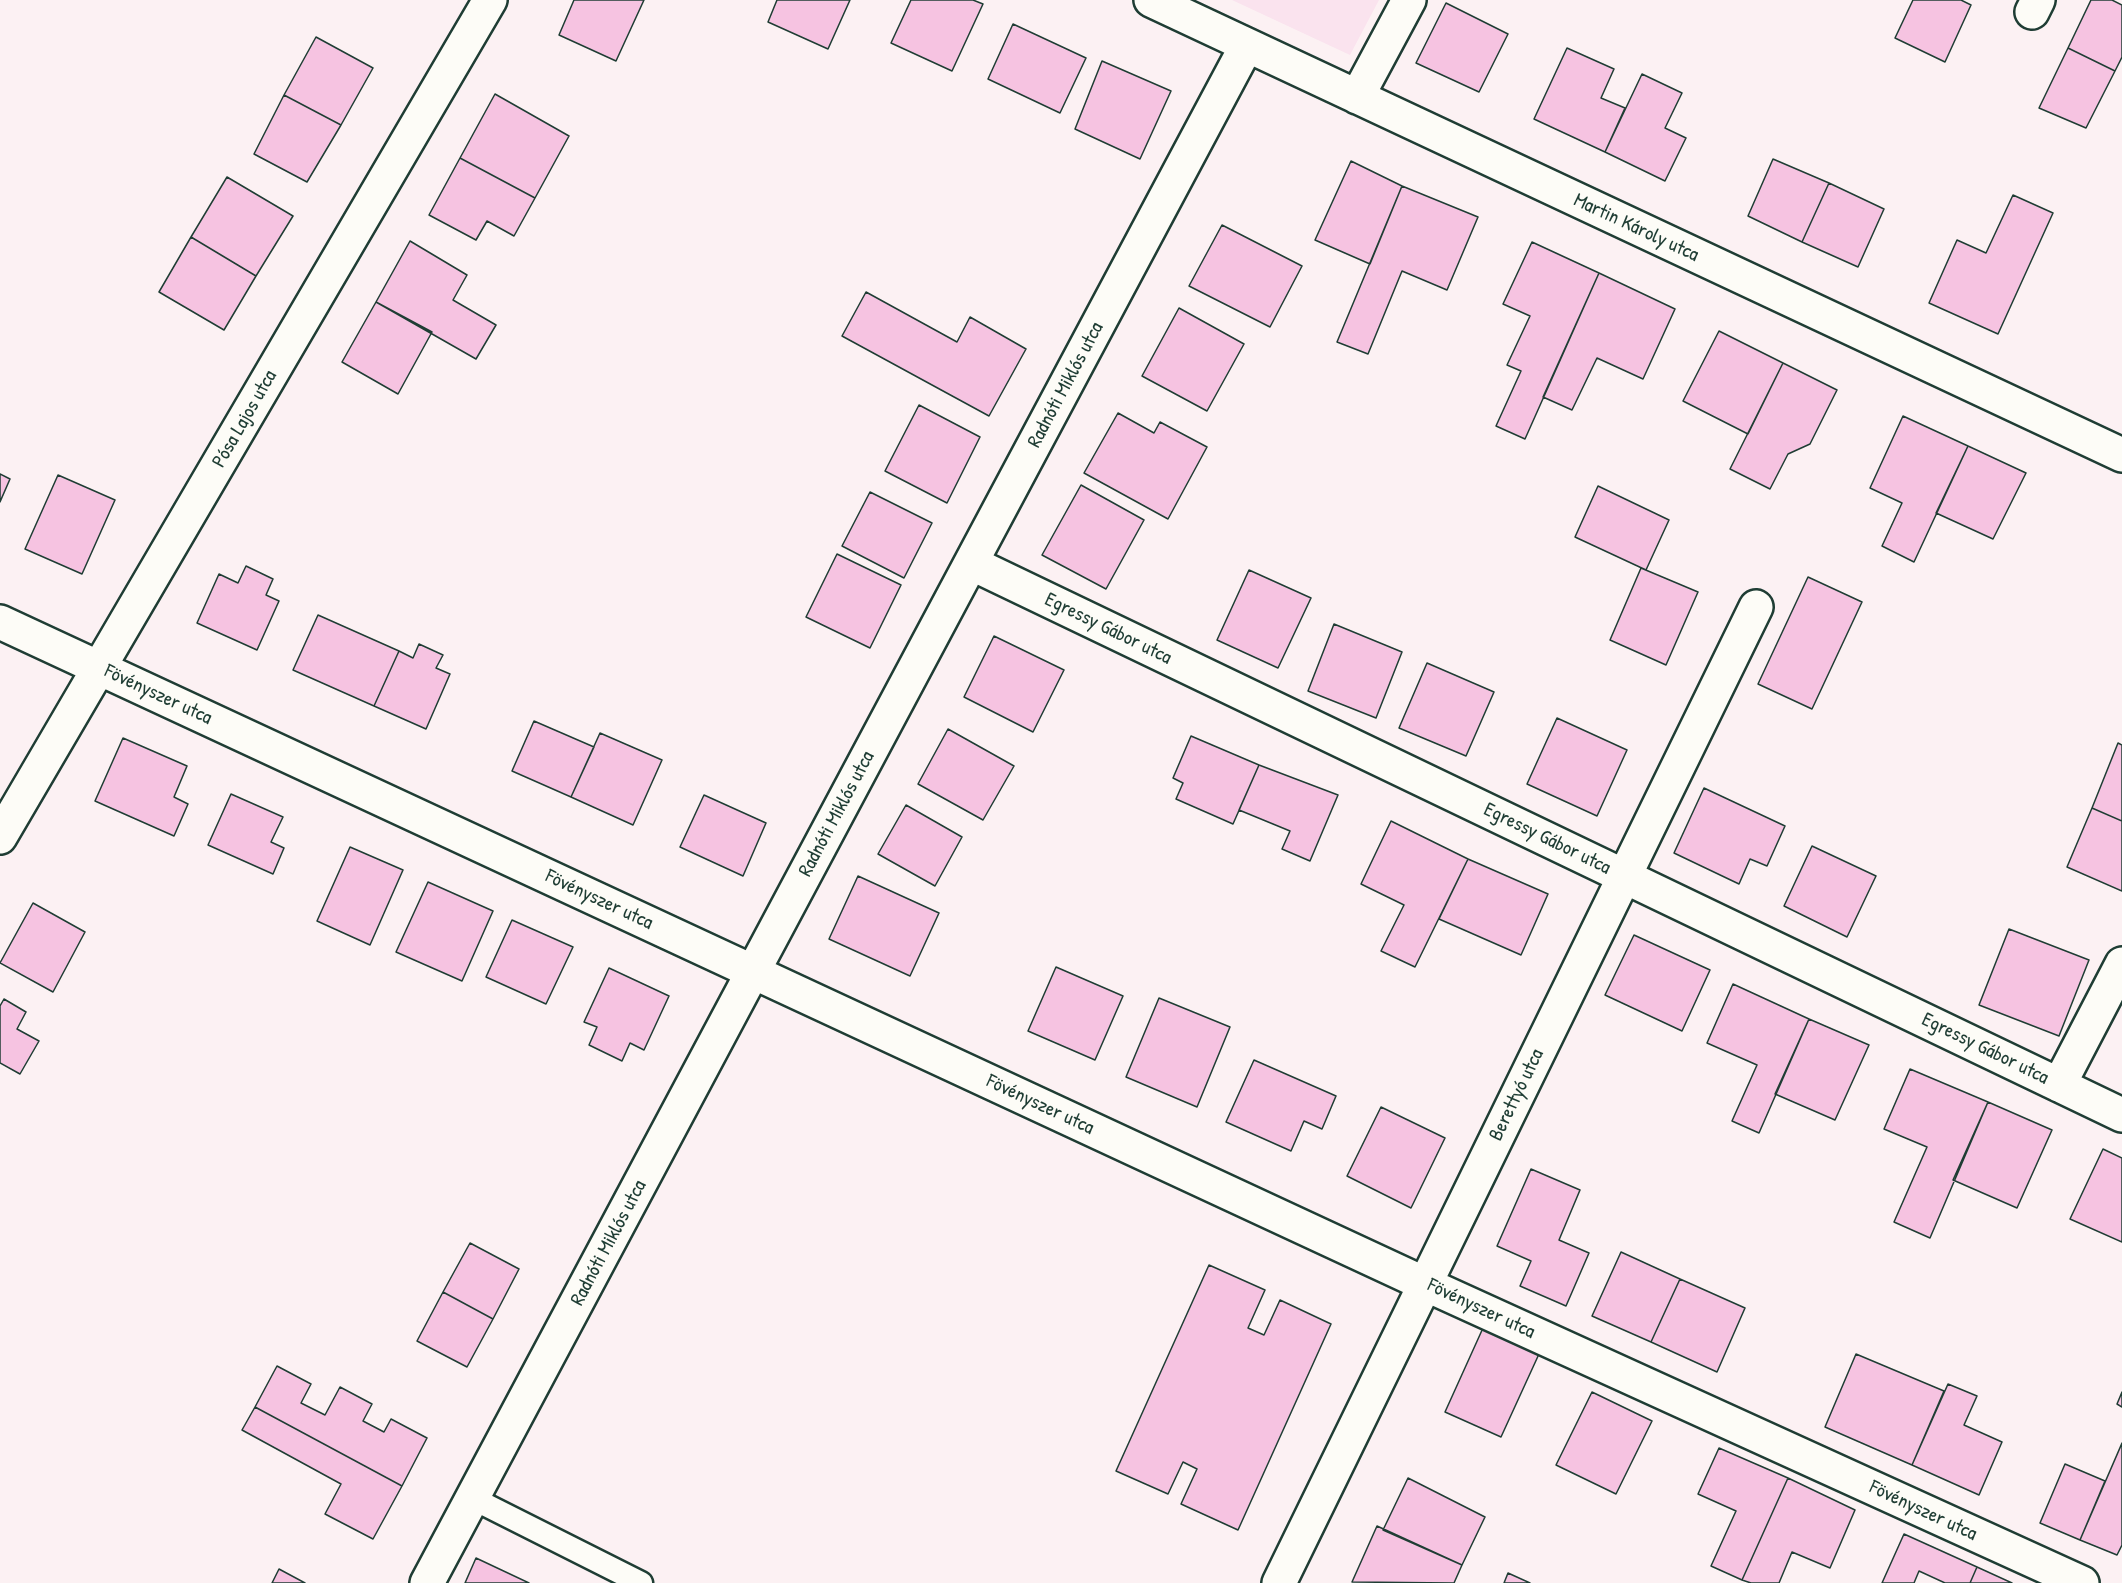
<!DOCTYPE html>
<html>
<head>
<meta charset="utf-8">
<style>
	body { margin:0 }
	canvas { display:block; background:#fcf1f3 }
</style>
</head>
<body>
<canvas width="2122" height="1583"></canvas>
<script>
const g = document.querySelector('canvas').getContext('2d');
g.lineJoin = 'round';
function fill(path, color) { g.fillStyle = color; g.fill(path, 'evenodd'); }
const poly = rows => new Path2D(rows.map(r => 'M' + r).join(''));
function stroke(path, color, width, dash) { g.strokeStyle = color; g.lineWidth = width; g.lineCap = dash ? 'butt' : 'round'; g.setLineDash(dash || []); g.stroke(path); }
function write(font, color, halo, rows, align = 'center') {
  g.font = font + ' "Patrick Hand",sans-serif'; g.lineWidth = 4.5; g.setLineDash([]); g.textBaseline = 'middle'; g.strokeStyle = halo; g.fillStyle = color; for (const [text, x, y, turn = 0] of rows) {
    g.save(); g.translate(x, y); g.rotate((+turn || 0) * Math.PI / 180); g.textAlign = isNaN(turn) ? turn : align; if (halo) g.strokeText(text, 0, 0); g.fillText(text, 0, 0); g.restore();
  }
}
fill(poly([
	[1232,0,1379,0,1350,55]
]), '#fae3ee');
const building = poly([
	[574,0,644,0,616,61,559,35,574,0],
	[777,0,850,0,828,49,768,22,777,0],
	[911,0,973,0,983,4,952,71,891,43,911,0],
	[1913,0,1961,0,1971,5,1945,62,1895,38,1913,0],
	[2091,0,2112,0,2122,5,2122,57,2115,71,2068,48,2091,0],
	[1446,3,1508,34,1479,92,1416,63,1446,3],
	[1013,24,1086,58,1060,113,988,79,1013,24],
	[316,37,373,68,341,125,284,95,316,37],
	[1567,48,1614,69,1601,98,1625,108,1605,152,1534,119,1567,48],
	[2068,48,2115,71,2086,128,2039,108,2068,48],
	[1102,61,1171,91,1140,159,1075,129,1102,61],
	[1642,74,1682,93,1665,128,1686,138,1665,181,1605,152,1642,74],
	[495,94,569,136,535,198,460,158,495,94],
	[284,95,341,125,307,182,254,154,284,95],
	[460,158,535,198,514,236,487,221,476,240,429,215,460,158],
	[1773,159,1829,183,1802,242,1748,216,1773,159],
	[1351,161,1402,186,1370,264,1315,240,1351,161],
	[227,177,293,216,256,276,191,237,227,177],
	[1829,183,1884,209,1858,267,1802,242,1829,183],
	[1402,186,1478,217,1447,290,1402,271,1368,354,1337,342,1402,186],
	[2013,195,2053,213,1998,334,1929,303,1957,240,1986,253,2013,195],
	[1222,225,1302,266,1270,327,1189,286,1222,225],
	[191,237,256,276,224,330,159,292,191,237],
	[410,241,467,275,453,300,496,325,476,359,376,302,410,241],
	[1532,242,1599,273,1525,439,1496,426,1521,371,1507,365,1530,316,1503,304,1532,242],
	[1599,273,1675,309,1643,379,1597,358,1572,410,1543,397,1599,273],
	[866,292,957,342,970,317,1026,349,989,416,842,336,866,292],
	[376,302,432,332,398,394,342,362,376,302],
	[1179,308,1244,344,1207,411,1142,376,1179,308],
	[1719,331,1783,363,1748,434,1683,401,1719,331],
	[1783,363,1837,390,1810,444,1788,454,1770,489,1730,469,1783,363],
	[919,405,980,437,947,503,885,471,919,405],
	[1118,413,1154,433,1160,422,1207,447,1168,519,1084,473,1118,413],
	[1903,416,1968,446,1914,562,1882,546,1902,503,1870,488,1903,416],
	[1968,446,2026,473,1993,539,1936,513,1968,446],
	[0,474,10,479,0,502,0,474],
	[58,475,115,500,82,574,25,549,58,475],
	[1081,485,1144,520,1106,589,1042,555,1081,485],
	[1598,486,1669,520,1646,570,1575,537,1598,486],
	[870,492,932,523,904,578,842,546,870,492],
	[837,554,901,585,870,648,806,617,837,554],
	[246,566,273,579,266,595,279,601,257,650,197,623,219,574,238,583,246,566],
	[1641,568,1698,592,1666,665,1610,640,1641,568],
	[1249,570,1311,598,1278,668,1217,640,1249,570],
	[1808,577,1862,602,1812,709,1758,684,1808,577],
	[318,615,399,651,374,706,293,670,318,615],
	[1334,624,1402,652,1376,718,1308,691,1334,624],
	[994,636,1064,670,1033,732,964,697,994,636],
	[419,644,443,655,436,668,450,674,426,729,374,706,399,651,413,658,419,644],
	[1427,663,1494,692,1466,756,1399,728,1427,663],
	[1557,718,1627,750,1597,816,1527,784,1557,718],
	[534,721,594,747,571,797,512,771,534,721],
	[948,729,1014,766,983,820,918,784,948,729],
	[600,733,662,760,633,825,571,797,600,733],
	[1191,736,1259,765,1233,824,1176,799,1183,783,1173,778,1191,736],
	[123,738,187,766,174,797,188,804,174,836,95,801,123,738],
	[2118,743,2122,745,2122,821,2092,808,2118,743],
	[1259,765,1338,795,1310,861,1282,849,1290,831,1239,810,1259,765],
	[1704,788,1785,826,1767,866,1750,859,1739,884,1674,853,1704,788],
	[231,794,283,817,271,842,284,848,273,874,208,845,231,794],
	[704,795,766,823,743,876,680,847,704,795],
	[906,805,962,837,935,886,878,854,906,805],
	[2092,808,2122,821,2122,891,2067,867,2092,808],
	[1391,821,1468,859,1415,967,1381,951,1404,905,1361,884,1391,821],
	[1812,846,1876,876,1847,937,1784,906,1812,846],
	[350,847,403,870,370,945,317,921,350,847],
	[1468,859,1548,894,1521,955,1439,919,1468,859],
	[858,876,939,913,910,976,829,939,858,876],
	[428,882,493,911,462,981,396,952,428,882],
	[33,903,85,932,53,992,0,963,33,903],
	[512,920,573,947,546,1004,486,977,512,920],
	[2009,929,2089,960,2059,1036,1979,1005,2009,929],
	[1634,935,1710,970,1682,1031,1605,995,1634,935],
	[1056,967,1123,996,1095,1060,1028,1031,1056,967],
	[609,968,669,996,644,1050,630,1043,622,1061,589,1045,597,1027,584,1022,609,968],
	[1733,984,1809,1019,1759,1133,1732,1121,1757,1065,1707,1043,1733,984],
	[1159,998,1230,1027,1197,1107,1126,1077,1159,998],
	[4,999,26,1012,17,1029,39,1041,20,1074,0,1063,0,1006,4,999],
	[1809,1019,1869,1045,1835,1120,1775,1094,1809,1019],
	[1254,1060,1336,1096,1322,1129,1304,1121,1291,1151,1226,1122,1254,1060],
	[1910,1069,1988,1102,1930,1238,1894,1222,1927,1147,1884,1129,1910,1069],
	[1988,1102,2052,1130,2017,1208,1953,1180,1988,1102],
	[1381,1107,1445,1138,1411,1208,1347,1176,1381,1107],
	[2103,1149,2122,1158,2122,1242,2070,1219,2103,1149],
	[1531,1169,1580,1190,1559,1240,1589,1253,1566,1306,1520,1286,1531,1261,1497,1246,1531,1169],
	[470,1243,519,1269,493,1319,443,1292,470,1243],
	[1621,1252,1680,1279,1651,1342,1592,1316,1621,1252],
	[1209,1265,1265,1290,1248,1328,1264,1335,1280,1300,1331,1324,1238,1530,1181,1504,1197,1469,1183,1462,1168,1494,1116,1471,1209,1265],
	[1680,1279,1745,1308,1717,1372,1651,1342,1680,1279],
	[443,1292,493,1319,467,1367,417,1341,443,1292],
	[1483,1328,1539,1354,1501,1437,1445,1412,1483,1328],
	[1856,1354,1944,1391,1912,1465,1825,1427,1856,1354],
	[277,1366,311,1384,301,1403,325,1415,340,1387,372,1404,363,1421,384,1432,391,1419,427,1438,402,1486,255,1407,277,1366],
	[1948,1384,1977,1396,1964,1425,2002,1442,1979,1495,1912,1465,1948,1384],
	[1592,1392,1652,1421,1616,1494,1556,1465,1592,1392],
	[2122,1392,2122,1407,2117,1404,2122,1392],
	[255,1407,402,1486,373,1539,325,1514,341,1484,242,1430,255,1407],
	[2122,1443,2122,1545,2117,1555,2080,1540,2122,1443],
	[1719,1448,1788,1478,1742,1580,1711,1566,1736,1511,1698,1494,1719,1448],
	[2065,1464,2105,1481,2080,1540,2040,1523,2065,1464],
	[1408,1478,1485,1517,1462,1565,1383,1530,1408,1478],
	[1788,1478,1855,1510,1830,1568,1792,1552,1779,1583,1751,1583,1742,1580,1788,1478],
	[1377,1526,1462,1565,1454,1583,1352,1582,1377,1526],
	[1904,1534,1977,1567,1970,1583,1945,1583,1919,1571,1914,1583,1882,1583,1904,1534],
	[476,1558,529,1583,465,1583,476,1558],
	[1977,1567,2012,1583,1970,1583,1977,1567],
	[279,1569,305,1583,272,1583,279,1569],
	[1508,1573,1530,1583,1504,1583,1508,1573]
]);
fill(building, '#f6c3e1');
stroke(building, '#1f3d34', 1.5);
const lane = poly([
	[472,1498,641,1583]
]);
const street = poly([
	[1151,0,2122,455],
	[2032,12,2038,0],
	[1357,97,1409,0],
	[971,563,2122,1115],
	[0,622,1425,1284,2082,1583],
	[0,837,490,0],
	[2059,1085,2122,964],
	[427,1583,1247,45],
	[1279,1583,1756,607]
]);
stroke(lane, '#1f3d34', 27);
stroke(street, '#1f3d34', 38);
stroke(lane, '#fdfcf7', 22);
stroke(street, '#fdfcf7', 33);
write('20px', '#1f3d34', '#fdfcf7', [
	["Martin Károly utca",1636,228,25],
	["Radnóti Miklós utca",1066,385,-62],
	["Pósa Lajos utca",245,419,-60],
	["Egressy Gábor utca",1108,629,26],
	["Fövényszer utca",158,695,25],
	["Radnóti Miklós utca",837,814,-62],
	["Egressy Gábor utca",1547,839,26],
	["Fövényszer utca",599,900,25],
	["Egressy Gábor utca",1985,1049,26],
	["Berettyó utca",1517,1095,-64],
	["Fövényszer utca",1040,1105,25],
	["Radnóti Miklós utca",609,1243,-62],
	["Fövényszer utca",1481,1309,25],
	["Fövényszer utca",1923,1511,25]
]);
</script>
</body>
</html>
